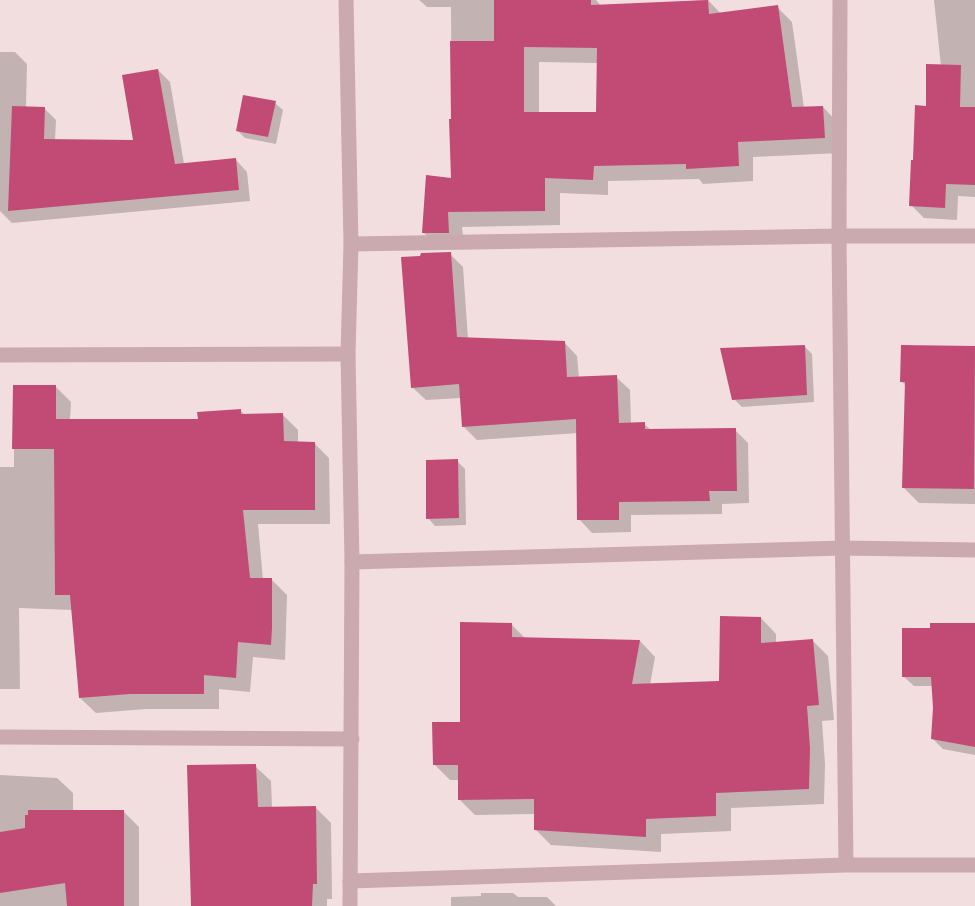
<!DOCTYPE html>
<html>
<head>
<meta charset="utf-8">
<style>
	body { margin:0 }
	canvas { display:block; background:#f2dedf }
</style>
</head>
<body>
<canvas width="975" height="906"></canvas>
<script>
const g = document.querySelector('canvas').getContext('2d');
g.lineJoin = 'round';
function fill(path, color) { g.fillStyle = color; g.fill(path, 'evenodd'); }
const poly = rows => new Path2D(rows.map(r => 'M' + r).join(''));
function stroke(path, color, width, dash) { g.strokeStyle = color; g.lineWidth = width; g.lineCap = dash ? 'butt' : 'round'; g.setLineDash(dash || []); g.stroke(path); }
fill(poly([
	[419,0,596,0,601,6,708,0,721,14,777,7,792,22,804,108,823,107,838,123,840,153,753,157,753,181,703,184,699,179,608,181,608,195,560,193,560,225,462,227,464,247,439,248,424,233,452,179,451,7,427,7],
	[539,62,598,63,598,113,539,113],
	[934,0,975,0,975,197,958,196,957,220,924,218,911,205,927,107,941,66],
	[0,52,15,52,27,64,26,108,44,108,56,120,55,140,135,142,158,70,170,82,184,164,236,160,247,172,250,201,12,223,0,211],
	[275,103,283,110,276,144,245,138,238,131],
	[450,254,463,267,468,339,564,342,577,356,579,378,616,377,630,390,631,424,644,424,651,430,735,430,748,443,749,503,722,504,722,514,631,515,631,532,592,533,579,519,578,433,477,440,464,427,461,398,426,400,412,387],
	[804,346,812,354,814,402,742,407,734,399],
	[903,346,975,348,975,504,919,503,904,488,906,386,902,382],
	[14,386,55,386,71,402,70,420,199,420,240,410,246,416,283,415,298,430,298,443,314,443,329,458,330,524,258,524,263,580,272,580,287,595,285,660,253,657,250,692,219,689,219,709,146,709,96,713,80,698,73,610,19,608,20,689,0,689,0,467,14,467],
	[457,461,465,469,466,525,435,526,428,518],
	[761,618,776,634,776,644,813,641,828,656,834,720,822,721,825,764,824,804,731,808,731,831,661,834,661,852,551,845,536,830,535,814,475,815,460,800,460,780,450,780,434,764,461,723,511,624,526,639,640,641,655,657,650,685,721,683],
	[975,625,975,755,943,749,933,739,933,686,914,686,903,676,932,630],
	[255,766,271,781,272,808,315,807,331,823,332,899,327,899,327,906,192,906],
	[0,775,57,778,73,793,73,812,124,812,139,827,139,906,0,906],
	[481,893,513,893,518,897,547,897,556,906,451,906,451,897,481,896]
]), '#0003');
fill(poly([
	[494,0,591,0,591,5,708,0,709,14,778,5,792,107,823,106,825,138,738,142,739,166,686,169,686,164,594,166,593,180,545,178,545,211,448,212,449,233,422,233,426,175,451,178,449,119,451,119,450,41,494,41],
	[524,47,597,48,596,112,524,112],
	[926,64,961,65,960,107,975,107,975,185,946,184,945,208,909,206,911,160,913,160,915,105,926,106],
	[158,69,175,164,236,158,239,190,8,211,12,106,45,107,44,139,133,140,122,75],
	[243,95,276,101,268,137,236,131],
	[451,252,457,337,565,341,567,377,617,375,619,423,645,422,645,429,736,428,737,491,709,491,710,501,619,502,619,520,577,520,576,419,462,427,459,384,411,388,401,257,420,256,421,253],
	[805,345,807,395,732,400,720,348],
	[901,345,975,346,974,489,902,488,905,382,900,382],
	[13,385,56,385,56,419,198,419,197,412,241,409,241,414,283,413,284,441,315,442,315,510,243,510,250,578,272,578,272,628,271,645,238,642,236,678,204,675,204,694,130,694,79,698,70,595,55,595,54,449,12,449],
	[458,459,459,518,426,519,426,460],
	[720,616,761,617,761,643,813,639,819,705,807,706,810,748,809,789,716,793,716,816,646,819,646,837,534,830,534,799,458,800,458,765,433,765,432,722,460,722,460,622,512,623,512,637,640,640,632,684,719,681],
	[930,623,975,623,975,747,931,739,933,708,931,677,902,677,902,628,930,628],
	[256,764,258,807,316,806,317,884,313,884,312,906,191,906,187,765],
	[28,810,124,810,124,906,67,906,65,883,0,893,0,832,25,828,25,815,28,815]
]), '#c24b75');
stroke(poly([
	[840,0,839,236,846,865],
	[351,244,839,236,975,236],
	[0,355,348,354],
	[352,562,843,548,975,550],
	[0,737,352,739],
	[350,881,846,865,975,865]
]), '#caaaae', 15);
stroke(poly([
	[346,0,351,244,348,354,352,562,350,906]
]), '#caaaae', 15);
</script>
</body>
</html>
